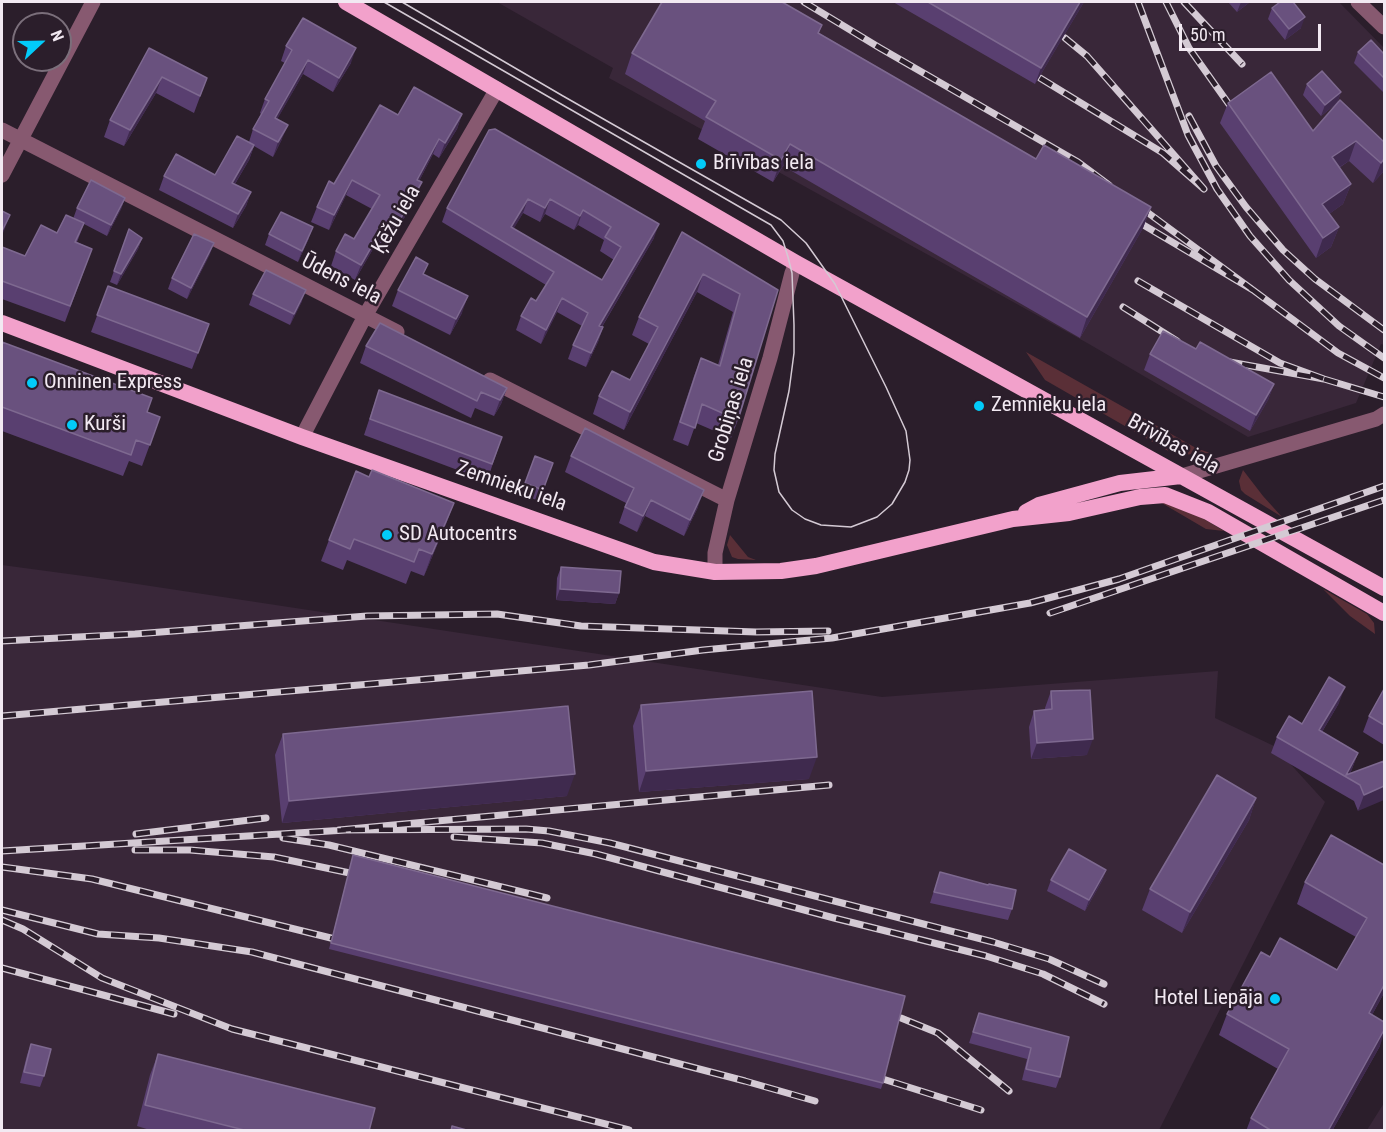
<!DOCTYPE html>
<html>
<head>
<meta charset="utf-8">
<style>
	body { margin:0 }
	#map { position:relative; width:1386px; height:1132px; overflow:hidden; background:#2b1e2b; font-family:"Roboto Condensed",sans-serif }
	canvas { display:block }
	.frame { position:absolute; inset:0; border:3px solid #f2e9f2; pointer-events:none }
	.north { position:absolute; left:12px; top:12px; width:60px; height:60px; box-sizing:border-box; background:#2b1e2b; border:2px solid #7b6f7b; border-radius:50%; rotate:68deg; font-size:16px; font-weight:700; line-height:24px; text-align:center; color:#f2e9f2 }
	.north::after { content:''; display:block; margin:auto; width:21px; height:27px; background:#02cbf9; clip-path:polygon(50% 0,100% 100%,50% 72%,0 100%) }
	.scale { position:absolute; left:1179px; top:24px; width:142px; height:27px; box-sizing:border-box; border:3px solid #f2e9f2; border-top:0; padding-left:8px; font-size:18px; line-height:21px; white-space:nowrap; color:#f2e9f2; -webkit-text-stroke:4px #2b1e2b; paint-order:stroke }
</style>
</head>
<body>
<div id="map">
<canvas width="1386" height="1132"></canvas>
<div class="frame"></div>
<div class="north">N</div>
<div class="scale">50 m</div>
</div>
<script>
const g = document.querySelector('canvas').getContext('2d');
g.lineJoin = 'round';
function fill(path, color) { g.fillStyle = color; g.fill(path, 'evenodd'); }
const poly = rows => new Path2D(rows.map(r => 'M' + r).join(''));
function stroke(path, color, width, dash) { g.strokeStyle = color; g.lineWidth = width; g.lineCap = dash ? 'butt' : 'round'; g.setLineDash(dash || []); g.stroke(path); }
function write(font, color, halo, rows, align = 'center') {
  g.font = font + ' "Roboto Condensed",sans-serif'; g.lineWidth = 5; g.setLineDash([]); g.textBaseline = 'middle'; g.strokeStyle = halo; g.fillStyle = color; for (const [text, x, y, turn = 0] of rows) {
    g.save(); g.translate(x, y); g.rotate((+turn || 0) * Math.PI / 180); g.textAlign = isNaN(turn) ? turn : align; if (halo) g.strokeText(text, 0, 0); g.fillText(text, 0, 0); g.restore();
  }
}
fill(poly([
	[497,2,1339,2,1384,48,1384,345,1381,344,1356,403,1248,437,1089,344,609,78,613,68],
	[2,565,91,577,882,697,1218,671,1215,718,1274,746,1325,802,1159,1130,2,1130],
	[1384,1103,1384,1130,1367,1130]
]), '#392739');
fill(poly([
	[1026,352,1196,448,1210,453,1179,455,1170,452,1045,380],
	[1243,470,1263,496,1282,517,1245,494,1241,490,1239,481],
	[1160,502,1184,507,1224,531,1206,529],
	[730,535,748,557,756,560,738,559,732,557,727,545],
	[1323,589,1367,614,1374,623,1375,634,1350,616]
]), '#5a2f37');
stroke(poly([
	[1358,2,1384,27],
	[2,130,397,332],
	[2,175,93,2],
	[490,380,727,500],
	[302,437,365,316,497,89],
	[1182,476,1376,419,1384,414],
	[715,572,715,553,727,500,770,358,792,273,796,263]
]), '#875970', 15);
stroke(poly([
	[346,2,796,263,1384,588],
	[2,323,302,437,654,562,715,572,781,571,816,566,1013,519,1069,513,1140,497,1165,495,1208,512,1384,613],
	[1026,512,1039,505,1120,483,1181,476]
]), '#f2a1cb', 16);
stroke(poly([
	[384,2,771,225,783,241,788,257,792,273,794,325,794,353,789,391,775,454,774,470,779,492,792,510,805,519,821,525,851,527,877,517,892,504,905,482,909,470,910,460,906,431,886,387,835,284,806,243,781,220,563,96,402,2]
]), '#d4cad4', 1.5);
const rail = poly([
	[804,2,880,48,1078,162,1109,185],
	[1138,2,1188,135,1217,189,1250,236,1289,280,1339,326,1384,358],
	[1166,2,1189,48,1233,110],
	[1184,2,1242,64],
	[1040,78,1163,153,1204,189,1087,56,1065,38],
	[1189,116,1216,166,1246,207,1283,250,1315,279,1384,330],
	[1130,217,1253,290,1136,204],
	[1138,281,1280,363,1324,379,1224,361],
	[1253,290,1338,353,1384,378],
	[1123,307,1177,341],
	[1324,379,1384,397],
	[1050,613,1384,500],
	[2,641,135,634,367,616,497,614,581,626,756,632,828,631],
	[2,716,589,665,703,650,832,638,1030,603,1119,579,1384,486],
	[829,785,339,830,526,829,549,831,610,843,993,942,1049,959,1104,984],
	[136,834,266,818],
	[454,837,542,843,596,854,834,918,986,956,1043,974,1104,1004],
	[283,838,329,845,547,898],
	[135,850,190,850,274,857,364,876],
	[2,851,346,830],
	[2,867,92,879,347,942],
	[2,910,98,934,159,938,252,952,745,1081,815,1101],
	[2,920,23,929,102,978,232,1029,629,1130],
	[2,968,174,1014],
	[883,1013,901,1018,938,1033,1009,1091],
	[867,1074,981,1110]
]);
stroke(rail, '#d4cad4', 7);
stroke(rail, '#2b1e2b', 4.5, [14]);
fill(poly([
	[893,2,1084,2,1035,84],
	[1228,2,1250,2,1237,12],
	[1272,8,1301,28,1285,40,1268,19],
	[822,25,819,33,1036,159,1151,207,1143,228,1080,338,783,166,773,182,698,139,705,121,625,74,632,53],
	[286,46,351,63,333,92,303,74,277,119,282,139,273,157,254,146,249,160,235,184,251,192,246,206,233,228,159,190,164,176,215,175,249,142,253,129,261,114,260,113,265,99,285,63,281,61],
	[149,48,207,78,194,113,156,93,124,146,104,137,110,120],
	[1358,52,1384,54,1384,93,1354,63],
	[1307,84,1341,92,1337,103,1321,116,1303,95],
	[1228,103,1313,131,1384,142,1384,171,1373,183,1349,161,1339,168,1351,184,1343,204,1329,214,1339,227,1331,247,1316,258,1220,123],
	[462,114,457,129,439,158,433,154,419,181,422,182,416,197,387,248,377,242,355,280,331,266,336,251,354,239,372,209,346,195,329,230,311,222,317,207,334,184],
	[495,129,654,238,602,327,603,327,598,342,586,367,568,359,573,345,582,326,557,312,541,344,516,330,521,316,536,301,546,285,442,222,447,208],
	[523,213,540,222,545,214,574,230,578,225,604,240,600,251,614,260,602,280,513,229],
	[125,198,121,209,107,236,84,224,77,242,92,249,65,322,2,299,2,247,25,256,57,233,73,219,77,208],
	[129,229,142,238,138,249,117,285,110,282],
	[682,232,778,290,738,420,731,438,696,423,688,446,673,440,694,376,701,358,718,365,733,312,697,292,624,430,593,414,599,396,630,380,649,344,632,335,639,317],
	[269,234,309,238,298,262,265,245],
	[210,254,187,299,168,289,172,278],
	[424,274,462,313,450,335,392,306,398,290],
	[108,286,209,324,192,369,91,332],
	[253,294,302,301,290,325,249,305],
	[2,342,147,412,160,417,142,466,129,461,123,476,2,431],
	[366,346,507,388,501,404,494,416,475,408,471,418,360,363],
	[1196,349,1274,384,1268,400,1250,431,1144,370,1150,354],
	[379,390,502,437,487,481,364,435],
	[535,456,553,463,539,501,521,494],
	[571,456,698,507,684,536,645,516,637,532,619,523,626,503,565,472],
	[369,477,454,503,446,524,424,576,411,571,406,584,347,560,343,570,321,561,329,540],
	[561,567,619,593,615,604,556,600,557,578],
	[1384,689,1384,745,1363,732,1369,716],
	[1051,691,1087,755,1031,759,1029,727,1034,711,1045,710,1045,708],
	[1339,703,1322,732,1358,753,1350,774,1384,761,1358,811,1354,801,1271,753,1277,737],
	[641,705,809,779,639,792,633,726],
	[283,734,567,796,282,823,275,755],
	[1256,798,1249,820,1182,933,1142,910,1150,889],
	[353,855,883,1083,881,1089,329,949],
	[1384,865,1384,993,1372,1015,1380,1046,1332,1131,1246,1131,1251,1118,1278,1069,1219,1035,1227,1014,1270,957,1337,970,1356,937,1297,904,1305,882],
	[1106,870,1102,881,1085,911,1047,891,1051,880],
	[940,872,1012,909,1008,920,930,903],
	[979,1013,1069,1037,1060,1077,1056,1088,1022,1080,1027,1059,969,1043],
	[31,1044,44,1076,40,1087,20,1083,27,1055],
	[158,1054,369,1131,153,1131,137,1126,150,1075]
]), '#593f70');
fill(poly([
	[1080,2,1084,2,1035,84,1041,68],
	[1241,2,1250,2,1237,12],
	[1305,17,1301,28,1285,40,1289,29],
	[356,48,351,63,333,92,339,78],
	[308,60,303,74,270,132,275,118],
	[162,77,156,93,124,146,130,130],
	[1341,92,1337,103,1321,116,1325,105],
	[462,114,457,129,439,158,445,143],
	[288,125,282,139,273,157,278,142],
	[439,139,433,154,412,195,417,180],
	[1356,141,1349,161,1324,177,1332,157],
	[790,144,783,166,773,182,781,160],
	[254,145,249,160,227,197,232,183],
	[1384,159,1384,171,1373,183,1381,163],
	[352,180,346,195,329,230,334,215],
	[422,182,416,197,387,248,392,233],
	[1351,184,1343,204,1315,224,1322,204],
	[251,192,246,206,233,228,238,214],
	[125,198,121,209,107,236,111,225],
	[528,199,523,213,506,242,511,227],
	[550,199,545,214,540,222,545,208],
	[1151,207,1143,228,1080,338,1087,317],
	[583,210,578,225,574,230,580,216],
	[10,215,4,231,2,235,2,231],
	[659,224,654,238,594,340,599,326],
	[313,227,309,238,298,262,302,251],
	[383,227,377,242,355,280,361,265],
	[1339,227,1331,247,1316,258,1323,238],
	[142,238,138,249,117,285,121,274],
	[214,243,210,254,187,299,191,288],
	[703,274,697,292,624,430,630,412],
	[306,290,302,301,290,325,294,314],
	[468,296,462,313,450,335,456,319],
	[562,298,557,312,541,344,546,330],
	[603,327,598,342,586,367,591,353],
	[1274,384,1268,400,1250,431,1256,415],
	[507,388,501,404,494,416,500,400],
	[704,490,698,507,684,536,690,520],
	[651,500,645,516,637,532,643,516],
	[454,503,446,524,424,576,432,554],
	[560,589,619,593,615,604,556,600],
	[1345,687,1339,703,1313,747,1319,730],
	[1093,739,1087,755,1031,759,1037,743],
	[1358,753,1352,769,1348,778,1345,776],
	[817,757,809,779,639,792,646,771],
	[575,774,567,796,282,823,289,801],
	[1384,786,1384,800,1358,811,1364,795],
	[1256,798,1249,820,1182,933,1190,912],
	[1106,870,1102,881,1085,911,1089,900],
	[1384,985,1384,993,1361,1035,1369,1013],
	[1384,1030,1384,1033,1380,1046,1332,1131,1328,1131]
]), '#3f2a4e');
const building = poly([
	[662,2,782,2,822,25,818,33,1036,159,1044,145,1151,207,1087,317,790,144,781,160,706,117,716,101,632,53,662,2],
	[928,2,1080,2,1041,68,928,2],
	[1280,2,1293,2,1305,17,1289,29,1272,8,1280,2],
	[303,18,356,48,339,78,308,60,275,118,288,125,278,142,253,129,269,101,265,99,292,50,286,46,303,18],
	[1371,40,1384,54,1384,78,1358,52,1371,40],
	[149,48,207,78,200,96,162,77,130,130,110,120,149,48],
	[1322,71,1341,92,1325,105,1307,84,1322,71],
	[1271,72,1313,131,1340,100,1384,142,1384,159,1381,163,1356,141,1332,157,1351,184,1322,204,1339,227,1323,238,1228,103,1271,72],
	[414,87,462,114,445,143,439,139,417,180,422,182,392,233,383,227,361,265,336,251,345,234,354,239,380,195,352,180,334,215,317,207,329,181,334,184,380,105,398,115,414,87],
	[495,129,659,224,599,326,603,327,591,353,573,345,588,313,562,298,546,330,521,316,531,298,536,301,554,272,447,208,489,130,495,129],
	[528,199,545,208,550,199,580,216,583,210,611,227,605,237,621,247,602,280,511,227,528,199],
	[237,136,254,145,232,183,251,192,238,214,164,176,176,154,215,175,237,136],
	[91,180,125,198,111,225,77,208,91,180],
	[2,211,10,215,2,231,2,211],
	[281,212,313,227,302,251,269,234,281,212],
	[66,215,84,223,75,242,92,249,70,306,2,281,2,247,25,256,41,225,57,233,66,215],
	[129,229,142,238,121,274,114,271,129,229],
	[682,232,778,290,738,420,702,404,695,428,680,422,701,358,720,366,740,294,703,274,630,412,599,396,612,371,630,380,658,327,639,317,682,232],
	[194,234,214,243,191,288,172,278,194,234],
	[416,257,428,264,423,274,468,296,456,319,398,290,416,257],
	[266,270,306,290,294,314,253,294,266,270],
	[108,286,209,324,198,353,97,315,108,286],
	[380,323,507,388,500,400,481,392,477,401,366,346,380,323],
	[1163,331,1196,349,1200,342,1274,384,1256,415,1150,354,1163,331],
	[2,342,152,398,147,412,160,417,150,445,136,440,131,455,2,407,2,342],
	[379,390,502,437,492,464,370,419,379,390],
	[585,428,704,490,690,520,651,500,643,516,625,507,634,488,571,456,585,428],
	[535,456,553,463,543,490,525,483,535,456],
	[372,470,454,503,432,554,419,549,414,562,354,539,350,549,329,540,356,471,369,477,372,470],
	[561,567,621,571,619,593,560,589,561,567],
	[1329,677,1345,687,1319,730,1358,753,1346,775,1384,761,1384,786,1364,795,1360,785,1277,737,1289,716,1302,724,1329,677],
	[1384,689,1384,725,1369,716,1384,689],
	[1090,690,1093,739,1037,743,1034,711,1052,709,1051,691,1090,690],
	[812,691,817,757,646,771,641,705,812,691],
	[568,706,575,774,289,801,283,734,568,706],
	[1217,775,1256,798,1190,912,1150,889,1217,775],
	[1331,835,1384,865,1384,985,1369,1013,1384,1022,1384,1030,1328,1131,1272,1131,1251,1118,1289,1049,1227,1014,1261,952,1270,957,1280,938,1337,970,1367,918,1305,882,1331,835],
	[1069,849,1106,870,1089,900,1051,880,1069,849],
	[353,855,905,996,883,1083,331,943,353,855],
	[940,872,988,885,989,884,1016,890,1012,909,934,892,940,872],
	[979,1013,1069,1037,1060,1077,1026,1069,1031,1048,973,1032,979,1013],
	[31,1044,51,1049,44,1076,24,1072,31,1044],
	[158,1054,375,1108,369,1131,248,1131,145,1105,158,1054],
	[452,1126,470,1131,451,1131,452,1126]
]);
fill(building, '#69517e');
stroke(building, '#7e6990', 1.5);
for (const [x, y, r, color] of [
	[701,164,6,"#02cbf9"],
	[32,383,6,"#02cbf9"],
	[979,406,6,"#02cbf9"],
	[72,425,6,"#02cbf9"],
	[387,535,6,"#02cbf9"],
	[1275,999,6,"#02cbf9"]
]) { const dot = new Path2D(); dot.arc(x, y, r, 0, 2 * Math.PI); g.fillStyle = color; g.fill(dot); stroke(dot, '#2b1e2b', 2); }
write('21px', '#f2e9f2', '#2b1e2b', [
	["Brīvības iela",713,164],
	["Onninen Express",44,383],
	["Zemnieku iela",991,406],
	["Kurši",84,425],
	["SD Autocentrs",399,535],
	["Hotel Liepāja",1263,999,"right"]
], 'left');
write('21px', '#f2e9f2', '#2b1e2b', [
	["Ķēžu iela",397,220,-60],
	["Ūdens iela",341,280,27],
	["Grobiņas iela",732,410,-73],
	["Brīvības iela",1173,445,29],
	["Zemnieku iela",511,487,19]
]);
</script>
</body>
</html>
